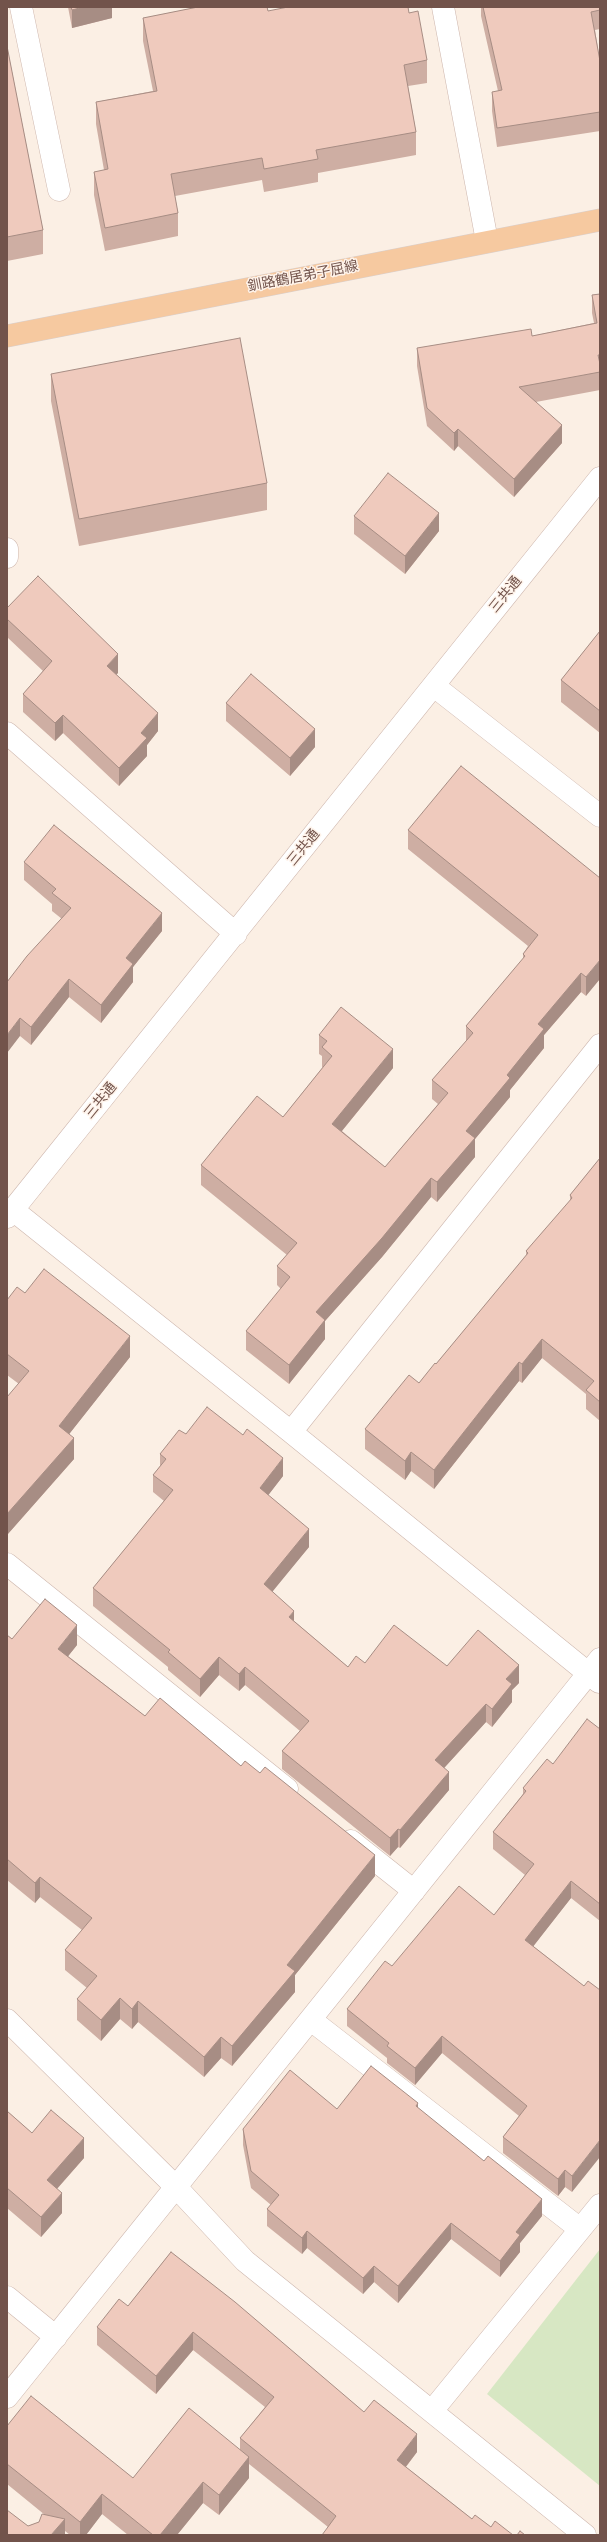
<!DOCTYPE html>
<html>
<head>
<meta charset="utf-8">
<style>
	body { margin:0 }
	#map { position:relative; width:607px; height:2542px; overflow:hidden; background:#fbefe4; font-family:"Titillium Web",sans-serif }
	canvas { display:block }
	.frame { position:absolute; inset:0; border:8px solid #72534b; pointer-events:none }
</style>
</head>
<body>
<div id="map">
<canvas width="607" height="2542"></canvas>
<div class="frame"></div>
</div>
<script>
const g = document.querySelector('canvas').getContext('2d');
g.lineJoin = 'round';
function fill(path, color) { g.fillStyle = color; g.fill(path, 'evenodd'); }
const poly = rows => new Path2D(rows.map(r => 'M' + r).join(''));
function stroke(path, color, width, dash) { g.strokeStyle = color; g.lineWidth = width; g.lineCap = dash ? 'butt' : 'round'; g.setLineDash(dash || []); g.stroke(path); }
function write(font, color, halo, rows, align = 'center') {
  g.font = font + ' "Titillium Web","Noto Sans JP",sans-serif'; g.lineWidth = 3; g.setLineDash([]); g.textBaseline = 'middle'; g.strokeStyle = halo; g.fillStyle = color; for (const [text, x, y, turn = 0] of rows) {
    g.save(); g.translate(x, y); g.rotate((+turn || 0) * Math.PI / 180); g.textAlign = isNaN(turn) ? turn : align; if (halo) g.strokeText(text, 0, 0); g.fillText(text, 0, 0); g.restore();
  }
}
fill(poly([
	[600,2249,600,2486,487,2394]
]), '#d7e7c3');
const minor = poly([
	[21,7,59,190],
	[443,7,487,241],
	[7,549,7,557],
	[434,686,600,816],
	[7,733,236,934],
	[13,1210,291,1432,599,1682],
	[7,1217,600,478],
	[291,1432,600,1045],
	[7,1564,287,1789],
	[351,1841,414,1891],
	[7,2020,177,2188,245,2261,585,2535],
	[311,2020,580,2229],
	[7,2297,56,2337],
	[7,2397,600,1659],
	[432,2411,600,2205]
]);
const major = poly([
	[7,336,600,220]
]);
stroke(minor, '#ceb7ae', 23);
stroke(major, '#d8cfcd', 23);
stroke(minor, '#fff', 22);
stroke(major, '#f6c9a0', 22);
fill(poly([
	[68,7,112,7,112,18,72,28],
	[193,7,267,7,268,11,409,13,427,60,427,83,408,86,416,132,416,155,318,173,318,182,264,192,262,180,175,196,178,213,178,236,105,251,94,195,94,172,104,170,96,124,96,102,153,91,143,41,143,18,193,8],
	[481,7,600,7,600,29,595,30,600,61,600,131,497,147,492,111,492,92,498,91,481,16],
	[7,46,43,230,43,254,7,261],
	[600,294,600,390,536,402,562,443,514,497,458,446,454,451,427,426,417,366,417,348,532,336,594,323,592,313,592,295],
	[51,374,267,483,267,510,79,546,51,401],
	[354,516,439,531,405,574,354,534],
	[7,608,118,673,116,674,158,731,147,745,147,756,119,786,63,733,55,741,23,712,23,694,43,671,7,637],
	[600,631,600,733,561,702,561,680],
	[226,703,315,747,290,776,226,721],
	[408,830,600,878,586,996,581,992,544,1035,544,1048,510,1090,510,1097,475,1139,475,1157,437,1202,431,1197,382,1257,325,1321,325,1339,289,1384,246,1350,246,1331,281,1289,277,1285,277,1266,287,1255,201,1185,201,1165,283,1117,323,1067,322,1067,322,1056,319,1054,319,1035,393,1068,342,1131,385,1167,438,1104,432,1099,432,1080,466,1042,466,1026,523,959,523,954,528,946,408,849],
	[24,862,162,931,133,967,133,982,101,1023,69,997,31,1045,20,1036,7,982,62,919,52,911,52,904,24,880],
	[600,1158,600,1421,586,1409,586,1394,542,1358,522,1383,519,1381,434,1489,411,1471,405,1480,365,1449,365,1429,419,1383,436,1364,526,1256,526,1251,570,1201,570,1195],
	[25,1293,130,1357,69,1434,74,1459,7,1535,7,1397,19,1384,7,1375,7,1300],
	[186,1434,283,1476,268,1495,309,1547,272,1591,294,1621,348,1667,365,1663,447,1666,519,1683,512,1690,512,1702,492,1727,486,1722,444,1768,449,1790,400,1848,398,1847,390,1856,282,1769,282,1751,300,1731,245,1685,239,1691,219,1675,200,1697,168,1670,168,1667,93,1606,93,1588,164,1501,153,1492,153,1475,160,1466,160,1454],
	[7,1635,12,1639,77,1645,68,1656,145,1716,241,1766,375,1876,295,1975,295,1992,232,2066,221,2058,204,2077,138,2022,132,2029,120,2019,101,2041,77,2020,77,1999,87,1988,65,1970,65,1950,82,1930,40,1897,35,1903,7,1880],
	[600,1729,600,1921,571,1898,533,1946,584,1986,572,2192,565,2187,558,2196,503,2153,503,2137,519,2116,442,2053,415,2085,387,2063,387,2058,347,2026,347,2009,392,1966,494,1915,525,1875,493,1849,493,1832,523,1794,523,1788,553,1764],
	[418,2108,542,2216,520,2243,520,2252,500,2277,451,2239,398,2303,374,2282,363,2294,307,2248,302,2254,267,2226,267,2209,271,2205,251,2188,243,2145,243,2129,337,2109],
	[7,2111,32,2133,84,2158,57,2189,62,2213,41,2237,7,2208],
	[171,2252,364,2412,417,2452,406,2467,472,2519,491,2527,513,2535,328,2527,249,2464,249,2478,219,2515,203,2503,177,2535,128,2535,102,2514,86,2535,70,2535,65,2531,65,2535,28,2526,39,2522,45,2515,7,2484,7,2426,133,2478,240,2450,240,2438,265,2407,193,2350,156,2394,97,2345,97,2327,128,2306]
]), '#ceaea3');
fill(poly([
	[83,7,112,7,112,18,72,28,72,10],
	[562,425,562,443,514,497,514,479],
	[458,429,458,446,454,451,454,433],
	[439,513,439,531,405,574,405,556],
	[118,654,118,673,107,684,107,666],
	[158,713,158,731,147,745,147,756,119,786,119,768,141,733],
	[63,715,63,733,55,741,55,723],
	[315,729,315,747,290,776,290,758],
	[162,913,162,931,133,967,133,982,101,1023,101,1005,126,958],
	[600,960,600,979,586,996,586,977],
	[581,973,581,992,544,1035,544,1048,510,1090,510,1097,475,1139,475,1157,437,1202,437,1182,466,1131,507,1075,538,1024],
	[69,979,69,997,31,1045,31,1027],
	[20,1018,20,1036,7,1053,7,1035],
	[393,1049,393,1068,332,1143,332,1124],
	[431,1178,431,1197,382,1257,325,1321,325,1339,289,1384,289,1365,316,1312],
	[130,1336,130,1357,59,1447,59,1426],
	[542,1339,542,1358,522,1383,522,1364],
	[519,1362,519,1381,434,1489,434,1470],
	[74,1438,74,1459,7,1535,7,1514],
	[411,1452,411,1471,405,1480,405,1461],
	[283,1458,283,1476,260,1506,260,1488],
	[309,1529,309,1547,264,1602,264,1584],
	[294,1611,294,1629,289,1617],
	[77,1625,77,1645,58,1669,58,1649],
	[219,1657,219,1675,200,1697,200,1679],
	[519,1665,519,1683,512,1690,512,1702,492,1727,492,1709,506,1679],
	[245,1667,245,1685,239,1691,239,1674],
	[486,1704,486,1722,435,1778,435,1760],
	[449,1772,449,1790,400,1848,400,1830],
	[398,1829,398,1847,390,1856,390,1838],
	[375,1855,375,1876,295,1975,295,1992,232,2066,232,2046,287,1965],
	[40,1877,40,1897,35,1903,35,1883],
	[571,1881,571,1898,525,1957,525,1940],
	[120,1998,120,2019,101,2041,101,2020],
	[138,2001,138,2022,132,2029,132,2009],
	[442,2036,442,2053,415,2085,415,2068],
	[221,2037,221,2058,204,2077,204,2057],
	[418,2103,418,2119,416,2106],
	[84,2138,84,2158,47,2200,47,2180],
	[600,2140,600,2157,572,2192,572,2176],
	[565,2170,565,2187,558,2196,558,2179],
	[62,2193,62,2213,41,2237,41,2217],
	[542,2199,542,2216,520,2243,520,2252,500,2277,500,2261,516,2232],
	[451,2223,451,2239,398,2303,398,2286],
	[307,2231,307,2248,302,2254,302,2238],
	[374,2266,374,2282,363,2294,363,2278],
	[193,2332,193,2350,156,2394,156,2376],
	[417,2434,417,2452,397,2478,397,2460],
	[249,2457,249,2478,219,2515,219,2495],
	[203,2482,203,2503,177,2535,160,2535],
	[102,2494,102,2514,86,2535,80,2535,80,2522],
	[65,2519,65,2535,51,2535]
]), '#a78d84');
const building = poly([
	[71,7,83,7,72,10,71,7],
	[198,7,267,7,268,11,288,7,408,7,409,13,418,11,427,60,404,65,416,132,316,150,318,159,264,169,262,158,171,174,178,213,105,228,94,172,108,169,96,102,157,91,143,18,198,7],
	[483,7,600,7,600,10,591,12,600,61,600,112,497,128,492,92,502,90,483,7],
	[7,46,43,230,7,237,7,46],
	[600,294,600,355,598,355,600,364,600,372,519,387,562,425,514,479,458,429,454,433,427,408,417,348,531,329,532,336,597,323,592,295,600,294],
	[240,338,267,483,79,519,51,374,240,338],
	[388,473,439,513,405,556,354,516,388,473],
	[38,576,118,654,107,666,158,713,141,733,147,738,119,768,63,715,55,723,23,694,52,661,7,619,7,608,38,576],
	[600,631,600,711,561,680,600,631],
	[251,674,315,729,290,758,226,703,251,674],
	[461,766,600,878,600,960,586,977,581,973,538,1024,544,1029,507,1075,510,1078,466,1131,475,1138,437,1182,431,1178,382,1238,316,1312,325,1320,289,1365,246,1331,290,1277,277,1266,297,1243,201,1165,257,1096,283,1117,332,1056,322,1047,327,1041,319,1035,341,1007,393,1049,332,1124,385,1167,448,1093,432,1080,473,1033,466,1026,525,956,523,954,538,935,408,830,461,766],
	[54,825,162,913,126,958,133,964,101,1005,69,979,31,1027,20,1018,7,1035,7,982,27,956,71,908,52,893,56,889,24,862,54,825],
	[600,1158,600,1402,586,1390,594,1381,542,1339,522,1364,519,1362,434,1470,411,1452,405,1461,365,1429,409,1375,419,1383,435,1363,436,1364,528,1253,526,1251,572,1198,570,1195,600,1158],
	[44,1269,130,1336,59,1426,74,1438,7,1514,7,1397,29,1371,7,1354,7,1300,17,1287,25,1293,44,1269],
	[207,1407,243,1435,247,1429,283,1458,260,1488,309,1529,264,1584,294,1611,289,1617,348,1667,356,1656,365,1663,394,1625,447,1666,478,1630,519,1665,506,1679,512,1684,492,1709,486,1704,435,1760,449,1772,400,1830,398,1829,390,1838,282,1751,309,1721,245,1667,239,1674,219,1657,200,1679,168,1652,170,1650,93,1588,173,1490,153,1475,166,1459,160,1454,179,1430,186,1434,207,1407],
	[45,1599,77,1625,58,1649,145,1716,160,1698,241,1766,245,1761,260,1773,265,1767,375,1855,287,1965,295,1971,232,2046,221,2037,204,2057,138,2001,132,2009,120,1998,101,2020,77,1999,97,1976,65,1950,92,1918,40,1877,35,1883,7,1859,7,1635,12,1639,45,1599],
	[587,1719,600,1729,600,1904,571,1881,525,1940,584,1986,588,1981,600,1990,600,2140,572,2176,565,2170,558,2179,503,2137,527,2106,442,2036,415,2068,387,2046,389,2043,347,2009,385,1961,392,1966,459,1886,494,1915,534,1864,493,1832,526,1791,523,1788,547,1759,553,1764,587,1719],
	[371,2066,418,2103,416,2106,484,2161,488,2156,542,2199,516,2232,520,2235,500,2261,451,2223,398,2286,374,2266,363,2278,307,2231,302,2238,267,2209,279,2195,251,2171,243,2129,290,2070,337,2109,371,2066],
	[51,2110,84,2138,47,2180,62,2193,41,2217,7,2188,7,2111,32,2133,51,2110],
	[171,2252,235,2302,364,2412,374,2400,417,2434,397,2460,472,2519,475,2515,491,2527,495,2521,513,2535,322,2535,336,2516,240,2438,274,2397,193,2332,156,2376,97,2327,119,2299,128,2306,171,2252],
	[31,2396,133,2478,189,2408,249,2457,219,2495,203,2482,160,2535,153,2535,102,2494,80,2522,7,2464,7,2426,31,2396],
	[7,2510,28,2526,39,2522,42,2514,65,2519,51,2535,7,2535,7,2510],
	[520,2531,525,2535,517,2535,520,2531]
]);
fill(building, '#efcabd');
stroke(building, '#a78d84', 1);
write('14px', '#72534b', '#fef3ea', [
	["釧路鶴居弟子屈線",303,277,-11],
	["三共通",506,595,-51],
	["三共通",304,848,-51],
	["三共通",101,1101,-51]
]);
</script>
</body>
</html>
